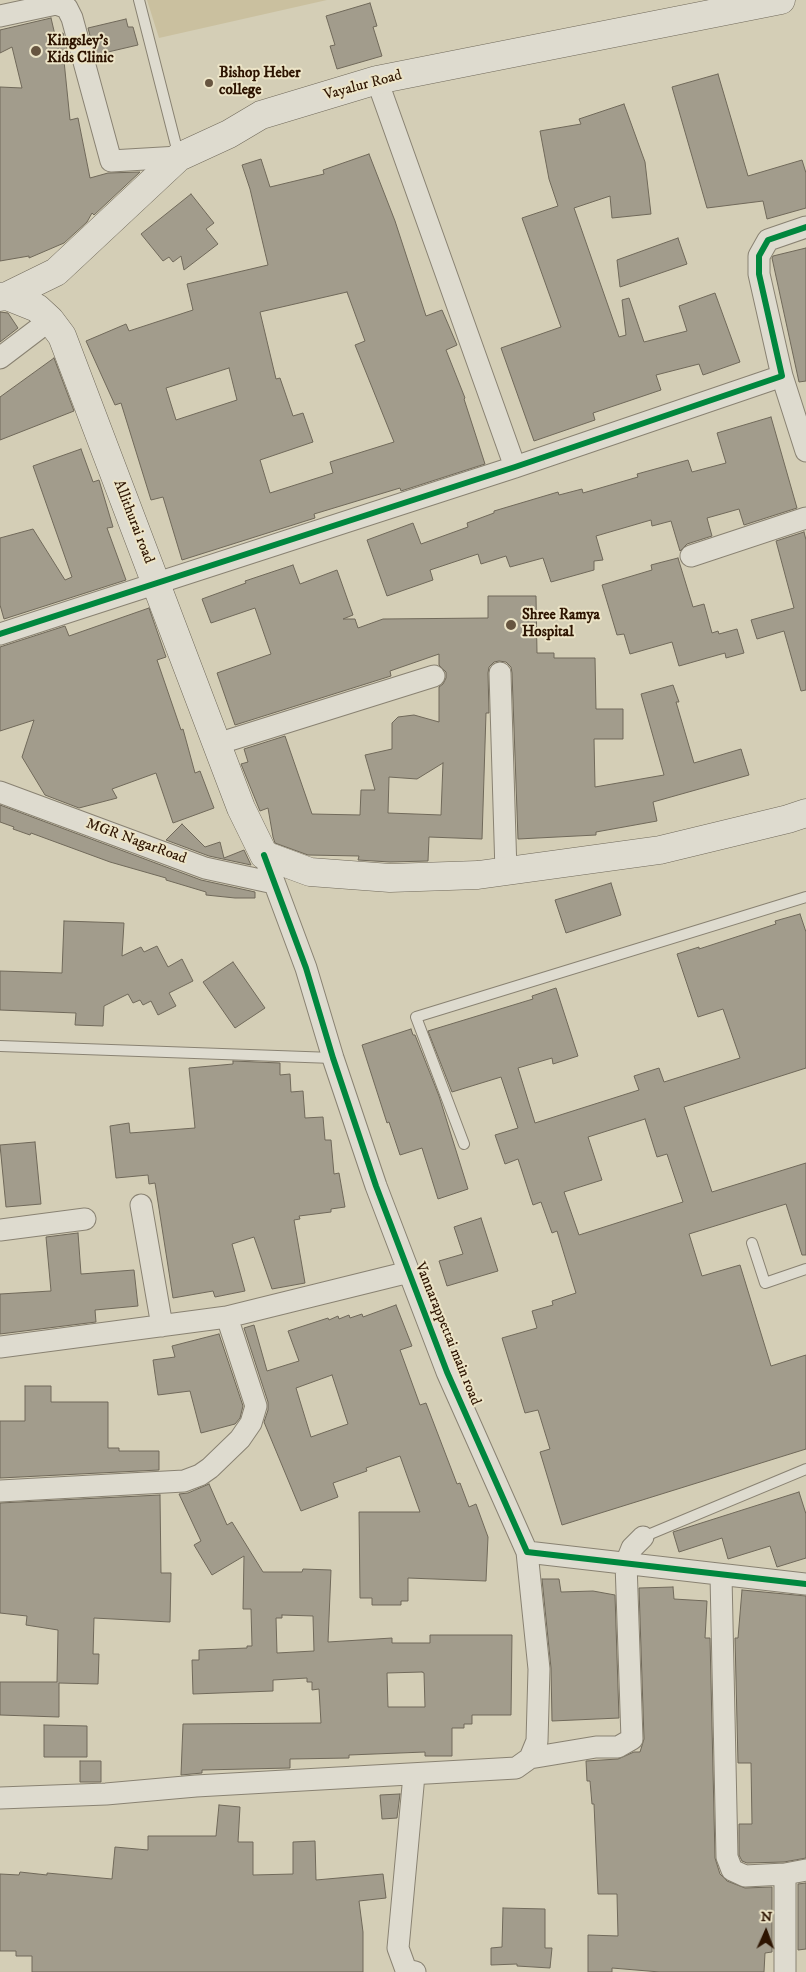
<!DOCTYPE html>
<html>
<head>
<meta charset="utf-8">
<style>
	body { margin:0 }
	#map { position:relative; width:806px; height:1972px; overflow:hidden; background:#d4ceb6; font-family:"IM FELL DW Pica",serif }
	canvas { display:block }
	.north { position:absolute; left:741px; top:1907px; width:50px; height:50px; -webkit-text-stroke:4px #ece4c7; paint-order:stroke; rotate:2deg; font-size:14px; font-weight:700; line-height:20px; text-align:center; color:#2d1401 }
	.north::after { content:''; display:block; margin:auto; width:18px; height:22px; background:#2d1401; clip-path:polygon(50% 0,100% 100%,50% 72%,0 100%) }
</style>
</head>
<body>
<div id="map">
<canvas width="806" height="1972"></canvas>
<div class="north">N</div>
</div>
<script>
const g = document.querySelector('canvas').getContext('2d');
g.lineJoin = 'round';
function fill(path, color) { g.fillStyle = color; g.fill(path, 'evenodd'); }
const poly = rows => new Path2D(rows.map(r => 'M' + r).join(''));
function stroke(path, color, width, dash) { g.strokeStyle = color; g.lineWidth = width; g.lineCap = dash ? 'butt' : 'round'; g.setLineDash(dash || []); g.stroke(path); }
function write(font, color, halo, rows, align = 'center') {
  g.font = font + ' "IM FELL DW Pica",serif'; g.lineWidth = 4; g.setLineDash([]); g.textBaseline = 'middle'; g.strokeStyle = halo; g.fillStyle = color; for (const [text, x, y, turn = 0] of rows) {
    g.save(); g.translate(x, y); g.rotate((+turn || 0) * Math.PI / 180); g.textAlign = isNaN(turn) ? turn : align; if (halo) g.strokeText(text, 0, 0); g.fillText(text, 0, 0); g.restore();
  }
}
fill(poly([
	[147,0,327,0,159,38]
]), '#cac09f');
const building = poly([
	[370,3,377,26,373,27,382,56,337,69,330,46,335,45,326,16,370,3],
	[51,18,55,35,63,33,70,60,64,61,70,120,78,118,90,178,108,173,140,172,94,215,92,213,87,222,64,243,29,258,29,256,0,261,0,87,22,88,12,47,0,53,0,30,51,18],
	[126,19,128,27,133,27,138,45,95,55,88,28,126,19],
	[718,74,748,176,802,160,806,173,806,208,767,219,763,201,707,208,672,87,718,74],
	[624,104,645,162,651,214,612,218,610,196,574,208,619,337,626,335,622,300,629,298,644,342,687,331,679,306,715,293,740,362,703,375,699,364,656,375,661,390,593,413,595,420,534,441,501,348,561,327,522,218,558,206,549,179,540,131,581,124,579,119,624,104],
	[369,154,395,221,426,316,442,310,457,345,446,350,465,398,464,399,485,464,401,491,400,488,314,514,315,518,182,560,163,497,151,500,121,403,115,405,86,341,126,324,129,331,193,310,187,284,268,265,250,189,242,165,261,159,270,187,324,174,323,170,369,154],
	[347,292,365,341,355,345,394,442,330,462,333,473,270,493,260,460,313,442,303,413,293,416,280,378,276,379,260,312,347,292],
	[229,368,237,400,176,420,166,388,229,368],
	[191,194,214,223,206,229,218,244,184,270,181,256,173,262,169,257,163,261,141,234,191,194],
	[678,238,687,264,620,287,617,260,678,238],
	[806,248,806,381,799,382,772,258,773,256,806,248],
	[0,312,8,313,18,328,0,342,0,312],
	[54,358,74,411,0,440,0,397,54,358],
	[771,417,797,508,744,525,739,509,707,518,712,536,687,544,680,551,671,521,652,526,651,520,596,536,603,560,594,561,594,570,551,582,543,558,510,567,506,556,481,564,478,554,430,570,433,580,387,596,367,540,413,523,421,544,468,527,467,523,494,513,494,511,558,492,559,495,582,489,583,493,638,477,637,474,688,460,692,472,726,463,717,433,771,417],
	[81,449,93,482,99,480,113,527,107,528,126,580,4,619,0,605,0,538,33,529,65,580,72,577,33,466,81,449],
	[804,532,806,540,806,690,801,691,784,631,757,639,751,620,794,608,776,541,804,532],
	[678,558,693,607,704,604,712,633,718,631,719,634,737,629,744,653,726,658,725,653,679,666,672,642,630,654,624,634,617,635,602,585,652,570,651,565,678,558],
	[293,565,300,584,337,570,353,615,343,619,355,619,358,628,383,619,488,618,488,596,536,596,537,653,554,653,554,658,595,658,596,709,623,709,623,739,594,739,595,787,664,775,641,694,673,685,679,702,676,702,694,763,741,749,749,775,653,802,657,821,596,832,596,835,518,839,512,673,511,667,506,662,499,661,494,662,489,667,488,673,489,713,486,713,482,839,429,837,428,861,390,862,358,860,359,856,308,855,275,843,273,837,268,808,260,811,241,764,248,762,244,749,285,736,312,814,360,815,361,790,375,790,365,755,392,749,392,723,398,717,414,715,439,722,439,687,443,684,446,678,446,672,439,665,439,654,390,671,391,676,235,725,217,673,271,654,255,608,211,623,202,599,246,583,245,581,293,565],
	[443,763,441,815,388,813,389,777,417,779,443,763],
	[149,608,166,657,157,660,181,730,183,729,195,773,200,771,214,808,173,823,156,773,112,789,117,798,79,808,45,795,22,757,34,720,0,731,0,647,65,626,69,636,149,608],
	[0,805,201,880,255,892,255,898,235,898,206,895,206,892,166,880,166,878,110,862,31,833,30,835,13,829,14,827,0,822,0,805],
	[182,824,205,847,220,842,224,858,244,850,251,865,209,856,166,840,182,824],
	[611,883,621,915,566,933,555,900,611,883],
	[800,914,806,932,806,1068,684,1107,712,1192,806,1163,806,1255,802,1255,786,1204,689,1234,702,1276,740,1265,771,1366,806,1355,806,1449,562,1525,540,1452,550,1449,538,1410,525,1413,502,1338,537,1328,532,1311,553,1305,552,1301,576,1293,557,1231,552,1233,541,1202,533,1205,518,1159,505,1164,495,1135,518,1128,501,1077,452,1092,428,1031,533,999,532,996,556,988,578,1056,553,1064,552,1058,518,1068,535,1123,639,1090,634,1076,659,1068,664,1082,740,1058,723,1009,698,1017,677,954,699,947,699,949,776,924,775,921,800,914],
	[645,1119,657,1157,667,1154,683,1202,579,1235,564,1192,602,1180,588,1137,645,1119],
	[64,921,124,923,122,956,141,947,144,952,157,946,168,967,182,959,193,981,169,993,176,1006,158,1015,151,1001,143,1005,140,1000,133,1003,128,994,104,1006,103,1026,75,1025,76,1013,0,1010,0,971,62,973,64,921],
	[233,962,265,1008,235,1028,203,982,233,962],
	[411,1029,413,1035,415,1035,439,1096,468,1189,438,1199,422,1148,400,1155,389,1122,387,1123,362,1045,411,1029],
	[233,1061,280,1063,280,1075,290,1074,291,1092,303,1091,305,1118,323,1117,325,1140,331,1140,334,1174,339,1173,345,1207,331,1209,331,1212,299,1216,300,1219,294,1220,305,1283,272,1289,254,1237,232,1244,245,1291,215,1297,213,1291,173,1298,155,1183,149,1184,148,1175,116,1178,110,1126,129,1123,130,1133,195,1128,189,1068,233,1064,233,1061],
	[35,1142,41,1204,6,1207,0,1145,35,1142],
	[481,1218,498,1271,447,1286,439,1261,463,1254,454,1227,481,1218],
	[78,1233,81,1274,134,1270,138,1306,95,1310,96,1322,0,1334,0,1294,51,1291,46,1237,78,1233],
	[396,1305,412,1346,400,1350,420,1405,426,1403,457,1484,460,1483,469,1507,476,1504,488,1537,486,1581,408,1578,408,1601,401,1601,401,1605,372,1605,372,1598,360,1598,359,1512,420,1512,400,1456,366,1468,367,1471,333,1483,338,1497,301,1511,264,1422,268,1410,268,1402,244,1328,254,1325,267,1371,299,1361,288,1331,328,1318,329,1320,338,1316,339,1319,349,1315,350,1318,362,1314,363,1317,396,1305],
	[332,1375,348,1424,311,1437,296,1388,332,1375],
	[219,1334,243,1406,240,1418,235,1424,201,1433,190,1391,158,1395,153,1360,175,1357,172,1346,219,1334],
	[25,1386,51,1386,51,1402,108,1402,108,1448,119,1448,119,1451,159,1451,159,1470,0,1478,0,1421,25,1421,25,1386],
	[209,1484,227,1525,232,1522,263,1572,302,1572,303,1569,331,1570,328,1642,392,1638,392,1643,430,1643,430,1635,512,1635,511,1715,472,1715,472,1724,464,1724,464,1728,452,1728,452,1756,425,1756,425,1752,349,1755,349,1758,290,1759,290,1768,202,1770,202,1773,181,1775,183,1724,321,1723,319,1689,312,1690,312,1682,307,1682,307,1678,273,1680,273,1691,193,1694,192,1660,199,1660,199,1650,247,1648,247,1646,252,1646,251,1609,243,1609,244,1556,212,1575,194,1545,201,1541,179,1494,188,1493,209,1484],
	[282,1615,313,1616,314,1651,277,1653,276,1618,282,1618,282,1615],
	[422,1672,424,1673,425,1707,388,1707,387,1673,422,1672],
	[799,1492,806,1514,806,1558,777,1567,770,1546,728,1559,722,1538,679,1552,673,1532,799,1492],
	[160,1495,161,1573,171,1573,170,1622,94,1618,93,1654,99,1654,98,1684,59,1683,59,1717,0,1715,0,1682,57,1682,58,1630,26,1625,27,1616,0,1613,0,1503,160,1495],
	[542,1579,559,1579,561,1592,593,1591,615,1595,619,1718,552,1721,551,1668,542,1579],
	[673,1587,674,1599,707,1601,705,1638,710,1638,715,1858,720,1874,727,1881,745,1888,772,1887,772,1952,765,1953,764,1972,660,1972,612,1968,612,1972,588,1972,588,1935,618,1936,617,1894,598,1894,594,1804,592,1804,590,1781,587,1781,586,1761,618,1759,634,1752,640,1752,644,1739,639,1588,673,1587],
	[742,1590,806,1596,806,1858,784,1862,747,1863,742,1861,739,1855,739,1824,752,1824,751,1763,738,1763,735,1638,738,1638,742,1590],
	[44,1725,87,1726,87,1757,44,1757,44,1725],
	[80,1761,101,1761,101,1782,80,1782,80,1761],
	[400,1794,397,1818,382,1819,380,1795,400,1794],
	[219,1805,240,1807,238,1842,253,1842,253,1875,293,1874,293,1842,315,1841,316,1880,383,1874,386,1898,359,1901,363,1932,363,1972,32,1972,32,1956,16,1956,16,1951,0,1951,0,1874,19,1875,20,1872,47,1875,47,1873,112,1879,115,1847,148,1850,148,1836,216,1836,219,1805],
	[806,1883,806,1949,798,1950,798,1884,806,1883],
	[503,1908,545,1909,545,1948,552,1948,550,1968,517,1966,517,1964,491,1965,491,1948,502,1947,503,1908]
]);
fill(building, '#a29c8c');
stroke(building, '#70695a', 1);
const service = poly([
	[139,0,179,157],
	[0,1046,333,1058],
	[464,1144,416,1017,806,897],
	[752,1243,765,1283,806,1269],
	[643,1537,806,1469]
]);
const minor = poly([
	[0,16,56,4,67,8,72,18,111,161,179,157],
	[377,80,515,467],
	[0,358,50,320],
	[782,376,806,451],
	[691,556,806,518],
	[0,634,515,467,782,376,759,274,759,256,768,240,806,227],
	[500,673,506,872],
	[217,744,434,676],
	[0,792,205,868,274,883],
	[264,855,306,968,333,1058,376,1186,447,1372,527,1552,806,1584],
	[141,1205,162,1326],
	[0,1230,85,1219],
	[0,1347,227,1317,409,1272],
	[0,1491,184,1481,200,1475,210,1468,240,1439,251,1423,256,1406,227,1317],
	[721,1576,727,1857,732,1870,745,1876,785,1874,806,1870],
	[530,1758,596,1747,618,1747,632,1739,626,1563,632,1548,643,1537],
	[414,1775,398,1948,406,1970,415,1972],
	[0,1798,106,1794,196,1786,516,1768,530,1758,537,1741,539,1669,527,1552],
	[785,1874,785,1972]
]);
const secondary = poly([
	[7,296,37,308,50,320,62,336,241,808,264,855,310,872,390,878,478,875,660,850,788,819,806,813],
	[0,297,7,296,56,272,179,157,229,134,261,115,377,80,781,0]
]);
stroke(service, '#898272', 12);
stroke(minor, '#898272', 23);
stroke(secondary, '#70695a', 29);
stroke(service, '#dedbcf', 10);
stroke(minor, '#dedbcf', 21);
stroke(secondary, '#dedbcf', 28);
stroke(poly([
	[0,634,515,467,782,376,759,274,759,256,768,240,806,227],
	[264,855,306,968,333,1058,376,1186,447,1372,527,1552,806,1584]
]), '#00873e', 6);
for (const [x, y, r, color] of [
	[36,51,6,"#675540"],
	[209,83,5,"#675540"],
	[511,625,6,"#675540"]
]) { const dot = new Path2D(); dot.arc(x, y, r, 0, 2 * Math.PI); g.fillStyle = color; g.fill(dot); stroke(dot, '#ece4c7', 2); }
write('bold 15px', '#2d1401', '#ece4c7', [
	["Kingsley's",47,42],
	["Kids Clinic",47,59],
	["Bishop Heber",219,74],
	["college",219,91],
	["Shree Ramya",522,616],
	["Hospital",522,633]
], 'left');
write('15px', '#2d1401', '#ece4c7', [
	["Vayalur Road",363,86,-15],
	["Allithurai road",133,522,69],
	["MGR NagarRoad",136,842,20],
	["Vannarappettai main road",447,1334,68]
]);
</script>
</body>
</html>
